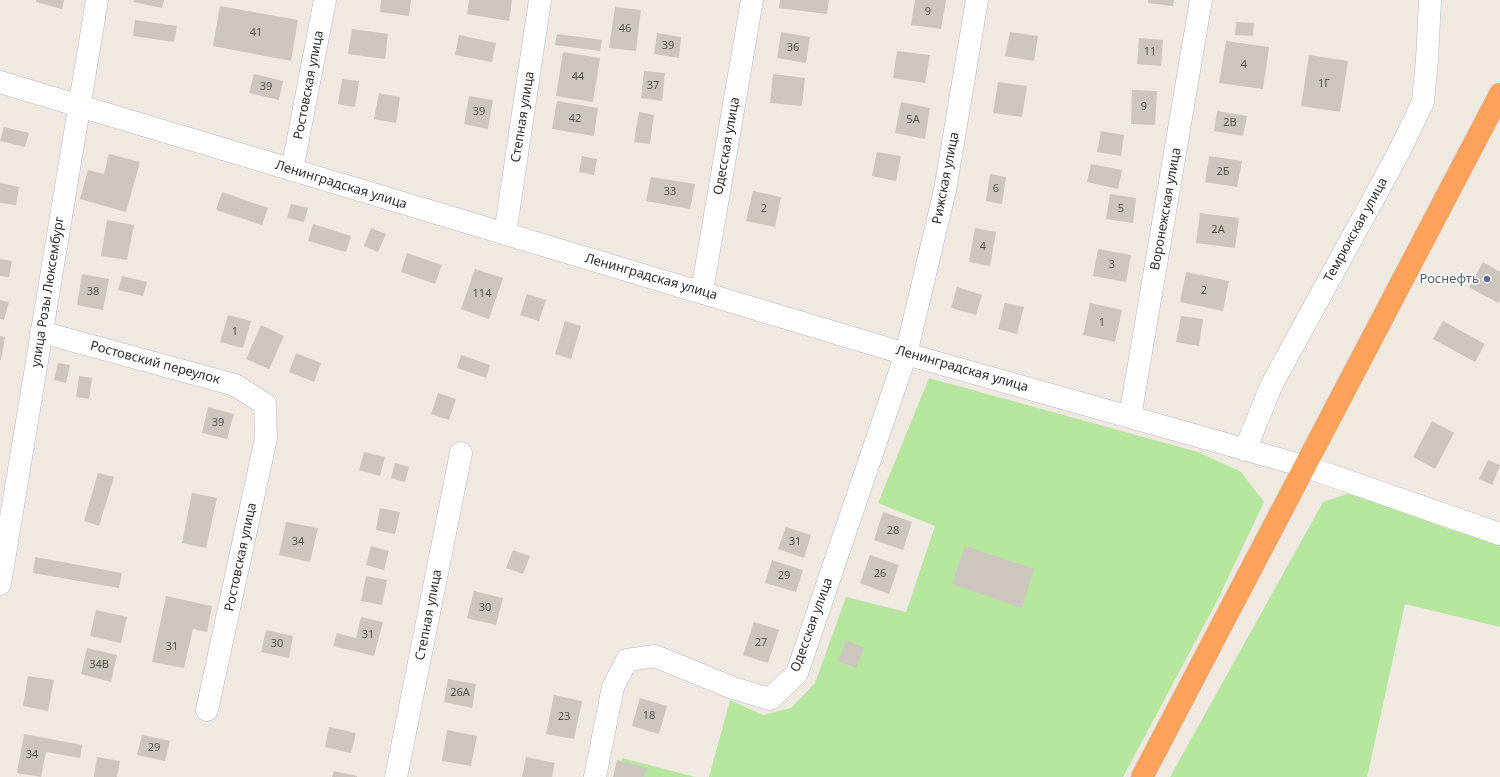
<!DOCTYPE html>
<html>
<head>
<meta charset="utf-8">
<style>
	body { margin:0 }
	canvas { display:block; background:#efe9e1 }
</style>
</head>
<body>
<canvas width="1500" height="777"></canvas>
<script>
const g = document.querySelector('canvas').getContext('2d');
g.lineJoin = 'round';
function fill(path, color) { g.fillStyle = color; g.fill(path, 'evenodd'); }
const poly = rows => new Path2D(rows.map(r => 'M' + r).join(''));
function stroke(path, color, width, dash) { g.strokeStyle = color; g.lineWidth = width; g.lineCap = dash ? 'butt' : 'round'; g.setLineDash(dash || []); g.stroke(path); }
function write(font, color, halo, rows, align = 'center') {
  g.font = font + ' "Noto Sans",sans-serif'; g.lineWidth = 3; g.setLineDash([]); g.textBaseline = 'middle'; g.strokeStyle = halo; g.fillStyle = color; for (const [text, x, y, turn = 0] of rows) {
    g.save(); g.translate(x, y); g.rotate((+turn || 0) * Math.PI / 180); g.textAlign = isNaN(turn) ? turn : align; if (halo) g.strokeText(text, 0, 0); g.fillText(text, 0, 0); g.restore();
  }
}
fill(poly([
	[929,378,1198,452,1241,472,1264,502,1216,603,1123,777,709,777,730,700,763,715,791,708,815,683,846,597,906,612,935,526,878,503],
	[1350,493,1449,529,1500,544,1500,627,1405,604,1367,777,1170,777,1323,502],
	[622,758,695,777,618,777]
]), '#b6e59e');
fill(poly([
	[36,0,64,0,62,9,36,2],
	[134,0,164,0,162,8,133,2],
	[381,0,411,0,409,16,380,12],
	[469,0,512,0,509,21,467,14],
	[780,0,829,0,827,14,779,8],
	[915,0,946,0,941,29,911,25],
	[1148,0,1174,0,1173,6,1148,3],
	[220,6,298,20,291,61,213,46],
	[615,7,641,10,636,51,609,48],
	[135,20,177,26,174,42,133,36],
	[1236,22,1254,23,1253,36,1235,35],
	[352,29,388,34,385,59,348,54],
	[781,32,810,37,806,63,777,58],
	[1010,32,1038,36,1034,61,1005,56],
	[657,33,681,37,679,58,654,54],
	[557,34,602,40,600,51,555,45],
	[459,35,496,43,492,62,455,55],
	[1139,38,1163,40,1161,66,1137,64],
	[1226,41,1269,47,1263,89,1219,83],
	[897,51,930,55,925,83,893,78],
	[563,52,600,58,593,102,556,96],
	[1309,55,1348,61,1340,112,1301,106],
	[644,71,665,73,662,101,641,98],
	[254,74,283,81,279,100,249,93],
	[773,74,805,78,802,106,770,103],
	[342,79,359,81,355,107,338,104],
	[998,82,1027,86,1022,117,993,113],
	[1132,90,1157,91,1155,125,1131,124],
	[379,93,400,97,396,123,374,119],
	[469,96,493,100,488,129,464,124],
	[557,101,598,108,594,136,552,129],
	[901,102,930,108,925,139,895,133],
	[1217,111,1247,116,1243,136,1214,131],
	[639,112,654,115,650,144,634,142],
	[4,127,29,133,25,147,0,141],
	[1101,131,1124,135,1121,156,1097,152],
	[877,152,901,156,896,181,872,176],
	[109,154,140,162,126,212,80,199,88,170,104,174],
	[582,156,597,159,594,175,579,172],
	[1209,156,1242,161,1237,187,1205,182],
	[1091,164,1122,170,1118,189,1087,182],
	[990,174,1006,177,1002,204,986,201],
	[651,177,695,184,690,209,646,201],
	[0,183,19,187,16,205,0,203],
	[753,191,781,197,775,227,746,221],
	[222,192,268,208,262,225,216,210],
	[1110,194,1136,198,1133,223,1106,219],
	[291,204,308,208,304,222,287,218],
	[1200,213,1239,218,1235,248,1196,243],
	[107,220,134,225,127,260,101,256],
	[313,224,351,236,346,252,308,241],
	[371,228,386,234,378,252,364,246],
	[975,228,996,232,990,266,969,262],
	[1098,249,1131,255,1126,282,1093,276],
	[407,253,442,265,435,284,401,272],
	[0,259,12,261,9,277,0,276],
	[1483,262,1500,272,1500,300,1498,303,1469,287],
	[475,269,503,278,489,319,461,309],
	[1186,272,1229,281,1223,311,1180,302],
	[82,274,109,279,103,310,77,305],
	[122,276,147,282,143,296,118,290],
	[957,287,982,295,976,315,951,308],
	[527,294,546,300,539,321,520,315],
	[0,300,9,302,4,320,0,319],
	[1005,303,1024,307,1017,334,998,329],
	[1090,303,1122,310,1115,342,1083,335],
	[228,315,251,321,243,348,220,342],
	[1181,316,1203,319,1199,346,1176,342],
	[565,321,581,326,571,359,555,354],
	[1443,321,1485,344,1475,362,1433,339],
	[261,325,284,336,269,369,246,359],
	[0,336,5,337,1,360,0,360],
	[296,353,321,363,314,382,289,372],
	[461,355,490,365,486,378,457,368],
	[58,363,70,365,66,383,54,380],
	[79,376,92,378,89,399,76,397],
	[438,393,456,399,449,420,431,414],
	[208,407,234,414,227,439,202,433],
	[1432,421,1454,433,1435,469,1413,457],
	[364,452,385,457,380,476,359,470],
	[1488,460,1500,465,1492,485,1479,479],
	[395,463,409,467,405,482,391,478],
	[98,473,114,477,99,526,84,521],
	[192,493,217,498,206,548,182,543],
	[380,508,400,512,395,534,376,530],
	[883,512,912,522,903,550,874,540],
	[286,522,318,528,310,562,279,555],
	[786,527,811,535,804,558,778,549],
	[371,546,389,551,384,570,366,565],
	[965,546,1034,569,1022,608,952,584],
	[513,550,530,556,523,574,506,568],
	[870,555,899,565,889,594,860,583],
	[35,557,122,573,119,588,33,573],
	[772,560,803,570,796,592,765,583],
	[366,576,387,580,382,605,361,601],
	[474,591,503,598,496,625,467,618],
	[166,596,212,606,207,632,193,629,184,668,152,662],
	[96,610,127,617,121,643,90,636],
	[361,617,383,622,374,656,333,646,337,633,356,638],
	[754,622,779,630,768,663,743,655],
	[266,630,293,636,289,658,261,652],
	[846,640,864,648,856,668,838,661],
	[87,648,117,655,111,682,81,674],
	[28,676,54,680,48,711,23,706],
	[448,679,476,684,472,708,444,702],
	[554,695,582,701,574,739,546,734],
	[640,698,667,706,659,734,632,726],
	[329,727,356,733,351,753,325,747],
	[447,730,477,736,471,766,442,761],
	[24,734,82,745,80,758,46,752,41,777,17,773],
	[142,735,170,741,165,761,137,755],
	[97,757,120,761,117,777,94,777],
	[526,757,555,763,552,777,522,777],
	[617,760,647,768,644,777,613,777],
	[334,771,357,776,357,777,332,777]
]), '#cbc7bf');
const minor = poly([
	[0,82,906,354,1304,466,1500,534],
	[292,170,325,0],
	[505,234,540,0],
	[702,291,752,0],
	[41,332,235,385,265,404,266,438,207,710],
	[1130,417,1201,0],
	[1245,450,1272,384,1399,152,1423,102,1427,60,1430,0],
	[0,584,97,0],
	[396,777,461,453],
	[595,777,613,687,627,660,655,656,733,688,770,699,797,673,906,354,945,190,977,0]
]);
const highway = poly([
	[1142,777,1500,94]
]);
stroke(minor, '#b4b7c1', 23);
stroke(highway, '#c9c9c9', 23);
stroke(minor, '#fff', 22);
stroke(highway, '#ffa35c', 22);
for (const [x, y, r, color] of [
	[1487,279,4,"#5c6f8a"]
]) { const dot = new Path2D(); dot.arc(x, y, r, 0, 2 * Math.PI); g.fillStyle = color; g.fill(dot); stroke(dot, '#fff', 1.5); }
write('11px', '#555452', null, [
	["9",928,12],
	["46",625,29],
	["41",256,33],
	["39",668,46],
	["36",793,48],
	["11",1150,52],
	["4",1244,65],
	["44",578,77],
	["1Г",1324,84],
	["37",653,86],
	["39",266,87],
	["9",1144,107],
	["39",479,112],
	["42",575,119],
	["5А",913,120],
	["2В",1230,123],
	["2Б",1223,172],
	["6",996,189],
	["33",670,192],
	["2",764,209],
	["5",1121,209],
	["2А",1218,230],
	["4",983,247],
	["3",1112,265],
	["2",1204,291],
	["38",93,292],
	["114",482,294],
	["1",1102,323],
	["1",235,332],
	["39",218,423],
	["28",893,531],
	["34",298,542],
	["31",795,542],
	["26",880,574],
	["29",784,576],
	["30",485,608],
	["31",368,635],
	["27",761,643],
	["30",277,644],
	["31",172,647],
	["34В",99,665],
	["26А",460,693],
	["18",649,716],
	["23",564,717],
	["29",154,748],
	["34",32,755]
]);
write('13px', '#2e2e2e', '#fff', [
	["Ростовская улица",309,85,-79],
	["Степная улица",523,117,-81],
	["Одесская улица",727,146,-80],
	["Рижская улица",946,178,-79],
	["Ленинградская улица",341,185,17],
	["Воронежская улица",1166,209,-80],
	["Темрюкская улица",1356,230,-61],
	["Ленинградская улица",651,277,16],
	["улица Розы Люксембург",48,292,-81],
	["Ростовский переулок",155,363,15],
	["Ленинградская улица",962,369,16],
	["Ростовская улица",241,557,-78],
	["Степная улица",429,615,-79],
	["Одесская улица",812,625,-70]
]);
write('13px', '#4e5e75', '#fff', [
	["Роснефть",1479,279]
], 'right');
</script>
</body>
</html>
